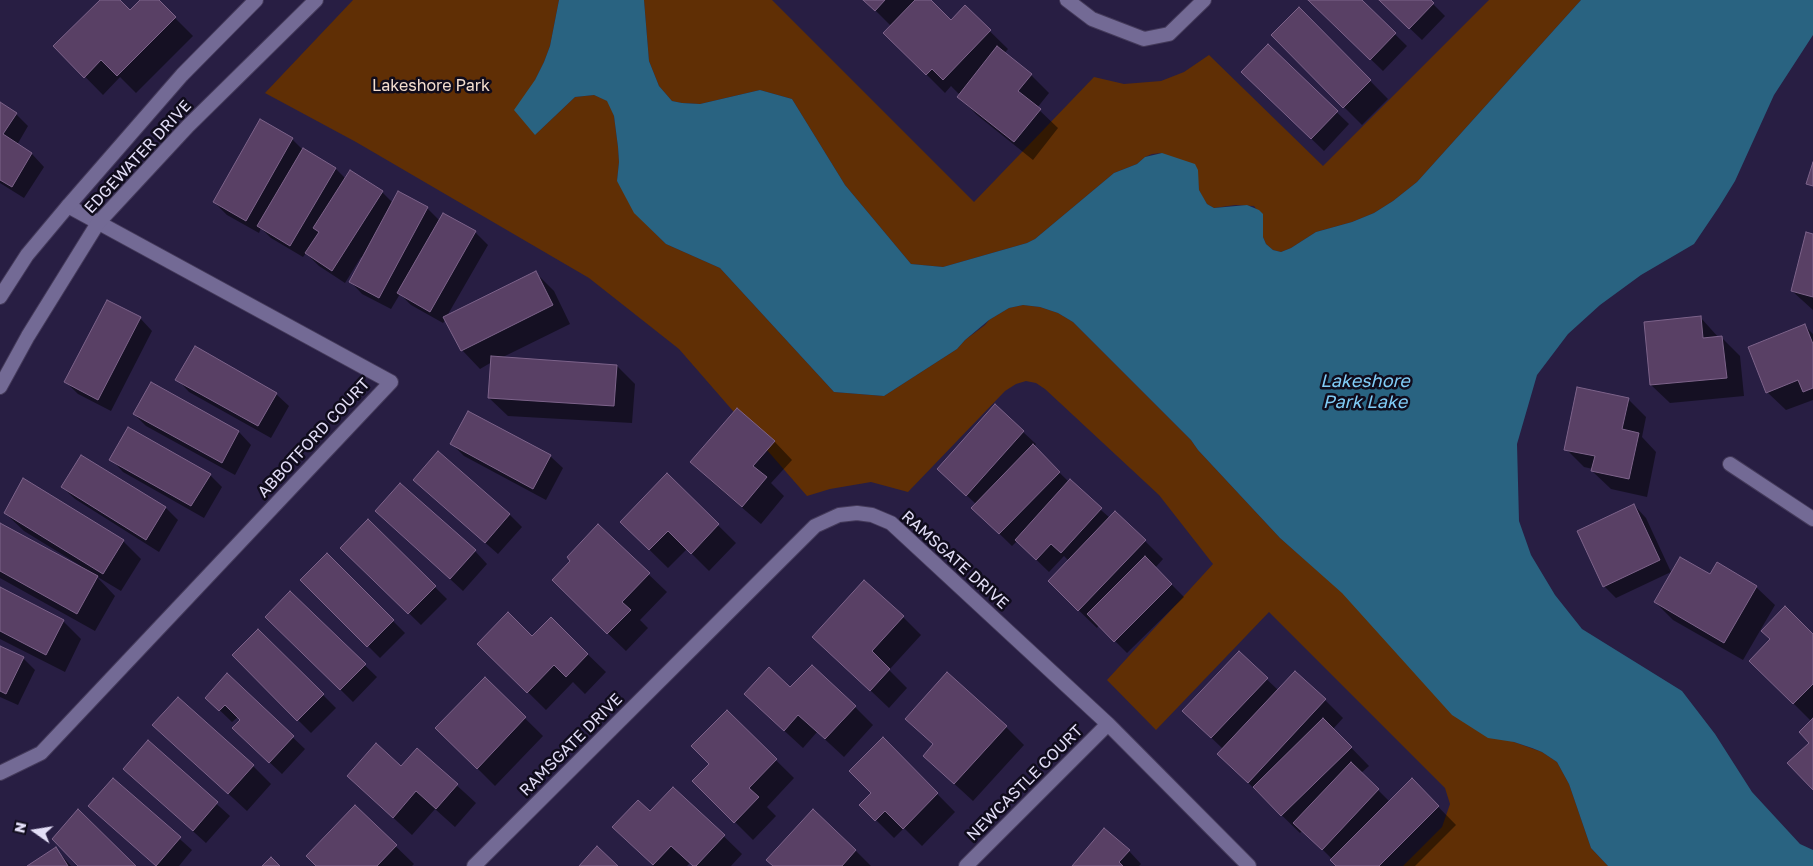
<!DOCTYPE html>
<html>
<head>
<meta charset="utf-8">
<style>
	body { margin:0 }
	#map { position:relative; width:1813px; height:866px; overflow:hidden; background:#281e43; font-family:"Golos Text",sans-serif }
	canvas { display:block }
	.north { position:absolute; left:10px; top:806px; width:50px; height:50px; -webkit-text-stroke:4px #100c1c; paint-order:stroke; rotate:283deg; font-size:14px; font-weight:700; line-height:20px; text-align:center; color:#e3def7 }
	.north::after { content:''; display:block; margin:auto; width:18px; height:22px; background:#e3def7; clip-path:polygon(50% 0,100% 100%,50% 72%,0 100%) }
</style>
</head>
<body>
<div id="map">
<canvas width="1813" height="866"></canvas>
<div class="north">N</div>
</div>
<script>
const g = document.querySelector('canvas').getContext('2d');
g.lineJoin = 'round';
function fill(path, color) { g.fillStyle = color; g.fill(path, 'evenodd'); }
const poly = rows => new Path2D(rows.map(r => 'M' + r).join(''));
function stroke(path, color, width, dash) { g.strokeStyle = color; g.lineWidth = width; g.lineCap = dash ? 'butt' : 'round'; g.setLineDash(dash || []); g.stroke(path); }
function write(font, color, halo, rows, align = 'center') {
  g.font = font + ' "Golos Text",sans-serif'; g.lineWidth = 5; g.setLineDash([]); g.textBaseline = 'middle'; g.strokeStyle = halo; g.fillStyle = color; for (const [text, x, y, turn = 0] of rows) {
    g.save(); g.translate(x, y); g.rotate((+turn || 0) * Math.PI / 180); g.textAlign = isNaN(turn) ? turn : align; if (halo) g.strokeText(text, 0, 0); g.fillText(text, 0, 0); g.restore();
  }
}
fill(poly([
	[353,0,559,0,550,46,544,62,535,80,535,135,575,97,594,95,608,101,614,116,618,147,619,162,617,181,651,229,666,244,720,268,834,392,884,396,957,349,965,340,985,325,989,320,1009,308,1023,305,1040,307,1058,313,1073,322,1191,440,1198,450,1280,538,1514,742,1542,752,1557,762,1569,784,1591,848,1608,866,1403,866,1442,827,1450,804,1445,788,1269,612,1156,730,1107,680,1213,564,1159,495,1045,389,1036,383,1026,381,1016,384,1005,391,908,492,871,482,830,489,807,496,679,349,589,278,356,142,265,93],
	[644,0,772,0,974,202,1094,77,1124,84,1161,81,1184,72,1209,55,1323,166,1489,0,1581,0,1417,182,1393,201,1374,213,1352,222,1316,232,1291,248,1281,252,1273,250,1266,244,1263,237,1263,219,1254,206,1235,205,1214,208,1207,204,1202,196,1199,190,1198,182,1162,153,1152,154,1145,157,1137,164,1114,173,1035,239,1027,243,943,267,911,264,845,185,792,99,760,90,700,104,682,103,672,101,659,86,649,61]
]), '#602f05');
fill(poly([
	[559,0,644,0,649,61,659,86,672,101,682,103,700,104,760,90,792,99,845,185,911,264,943,267,1027,243,1035,239,1114,173,1137,164,1145,157,1162,153,1195,164,1198,170,1199,190,1207,204,1214,208,1247,205,1259,210,1263,214,1263,237,1266,244,1273,250,1281,252,1291,248,1316,232,1352,222,1374,213,1393,201,1417,182,1581,0,1813,0,1813,35,1774,95,1735,181,1719,207,1694,244,1641,275,1600,305,1568,334,1537,375,1517,444,1519,521,1531,555,1555,595,1582,629,1682,691,1715,734,1752,792,1800,844,1813,850,1813,866,1608,866,1591,848,1569,784,1557,762,1542,752,1532,748,1514,742,1488,738,1452,715,1342,593,1280,538,1198,450,1191,440,1073,322,1058,313,1040,307,1023,305,1009,308,989,320,965,340,957,349,884,396,834,392,720,268,666,244,634,213,617,181,619,162,618,147,614,116,607,101,594,95,575,97,535,135,514,110,535,80,544,62,550,46]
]), '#296381');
fill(poly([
	[102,0,118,0,130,12,142,0,157,0,193,36,136,93,120,77,103,95,55,46],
	[865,0,929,0,951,22,965,7,1008,49,1004,54,1031,75,1049,93,1037,108,1058,128,1033,160,977,115,959,97,960,95,951,86,945,93,885,33,891,26],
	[1309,0,1360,0,1407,46,1383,71],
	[1380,0,1429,0,1445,16,1422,40],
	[1299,9,1388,99,1362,125,1272,35],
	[1268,46,1349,124,1324,151,1243,72],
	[0,104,16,114,28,126,17,145,32,154,44,167,24,198,0,183],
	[292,139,303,150,336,169,346,179,351,172,382,192,393,203,427,208,440,221,444,214,475,232,488,245,447,316,536,273,554,291,570,324,501,358,617,366,635,384,632,423,508,416,489,398,492,362,480,369,462,350,446,319,443,323,411,305,400,294,391,309,362,294,350,281,363,258,361,257,345,283,319,266,306,253,303,257,271,238,261,228,259,233,227,215,214,202],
	[1813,235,1813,310,1792,291],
	[140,318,152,331,111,411,78,394,66,382],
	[1701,318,1719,338,1722,338,1740,356,1744,396,1670,403,1651,385,1645,323],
	[1804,325,1813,334,1813,400,1786,410,1767,392],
	[177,379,276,394,289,406,271,438,189,392],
	[151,384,239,432,251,445,235,475,146,426,134,414],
	[1628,399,1646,417,1642,437,1656,452,1647,497,1611,489,1592,471,1593,469,1584,467,1566,449],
	[995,406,1036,444,1033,447,1069,482,1110,518,1145,541,1163,559,1155,568,1184,597,1127,653,1099,625,1097,628,1067,599,1069,561,1064,556,1049,572,1017,541,1012,546,973,508,976,504,951,481],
	[774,441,792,460,771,483,784,496,761,524,710,480,692,462],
	[452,444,550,456,563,468,546,500,464,456],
	[81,456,166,508,178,520,159,552,75,499,62,487],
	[111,459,210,475,222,487,204,518,123,472],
	[667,475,736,543,709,571,687,549,668,568,621,522],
	[414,480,509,514,522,527,498,554],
	[1634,505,1646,518,1671,572,1616,598,1604,586],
	[376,511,475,551,487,564,463,591],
	[5,513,123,541,141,559,121,591,96,576,115,596,95,631,0,578,0,524,80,568,81,566,24,531],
	[368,521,447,599,421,625,342,548],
	[598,526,667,592,640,620,648,628,626,651,572,599,572,561],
	[327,555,405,633,380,658,302,580],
	[1711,576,1756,587,1775,605,1743,660,1673,620,1655,602],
	[0,588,63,621,81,639,65,672,0,639],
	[290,593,377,677,353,702,267,617],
	[903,617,921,635,889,670,907,688,889,708,814,637],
	[551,619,606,672,585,694,573,682,546,710,479,644,532,638],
	[258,630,336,708,311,733,233,655],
	[1813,636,1813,789,1810,743,1811,721,1751,661],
	[0,647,23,658,35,670,18,705,0,697],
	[1239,653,1278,690,1295,672,1325,700,1343,718,1333,729,1369,766,1361,773,1390,802,1412,780,1456,825,1415,866,1338,866,1332,859,1303,830,1300,833,1237,772,1223,749,1196,723],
	[227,675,305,749,282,774,246,740,241,720,238,717,232,722,207,698],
	[485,679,543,736,495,786,437,728],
	[790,689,855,707,873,725,844,757,817,732,803,748,764,712],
	[727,712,794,778,767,807,776,816,753,840,694,781,711,764],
	[907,719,1006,727,1024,745,973,801,924,756,934,745],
	[154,725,253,766,271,784,247,811],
	[883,739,955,812,922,846,904,828,894,838,861,805,873,793],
	[148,742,230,816,206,843,124,769],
	[417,749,476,803,455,827,435,809,412,835,348,776,401,768],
	[113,779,192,850,179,866,156,866,90,806],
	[674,788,742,854,731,866,694,866,690,863,687,866,654,866,632,845,650,813],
	[355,807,414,864,412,866,317,866],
	[813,811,856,851,871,866,774,866],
	[56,849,71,866,29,866],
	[1129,851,1141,864,1139,866,1074,866]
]), '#0007');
const building = poly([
	[100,0,120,0,130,10,140,0,159,0,176,17,117,76,101,60,84,78,53,46,100,0],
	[863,0,885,0,875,11,863,0],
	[915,0,931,0,951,20,965,5,991,30,943,80,932,69,926,75,883,33,915,0],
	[1308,0,1362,0,1396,33,1370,60,1308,0],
	[1379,0,1431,0,1434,3,1409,29,1379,0],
	[1299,7,1371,80,1343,108,1271,35,1299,7],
	[1268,44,1338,111,1311,139,1241,72,1268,44],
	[997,46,1032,74,1018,91,1041,109,1014,142,957,97,997,46],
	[0,102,17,113,3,134,32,153,12,187,0,180,0,102],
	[260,119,293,138,246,221,213,202,260,119],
	[303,148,336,168,290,246,257,226,303,148],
	[1813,162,1813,186,1806,184,1813,162],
	[350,170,383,191,332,271,305,253,319,232,313,228,350,170],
	[398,191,428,207,379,298,349,282,398,191],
	[443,213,476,231,430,312,397,293,443,213],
	[1806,232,1813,234,1813,297,1791,291,1806,232],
	[536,271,553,305,461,351,443,317,536,271],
	[107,300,141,317,98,400,64,382,107,300],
	[1701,316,1703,338,1722,336,1727,378,1650,385,1644,322,1701,316],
	[1805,324,1813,344,1813,388,1803,392,1798,380,1766,393,1748,347,1805,324],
	[195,346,277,393,258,426,175,380,195,346],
	[491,356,617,365,614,406,488,398,491,356],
	[151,382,239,431,222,463,133,414,151,382],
	[1577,387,1629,398,1622,429,1639,433,1629,479,1591,471,1595,456,1564,450,1577,387],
	[995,404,1024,431,966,496,937,469,995,404],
	[737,408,775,441,753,466,767,477,742,507,690,462,737,408],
	[468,411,551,455,533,489,450,444,468,411],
	[128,427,211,474,191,506,109,460,128,427],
	[1033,444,1060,472,999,534,971,508,1033,444],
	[438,451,510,514,485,543,413,480,438,451],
	[81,455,166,507,146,540,61,487,81,455],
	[667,473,719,524,691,554,668,531,649,550,620,522,667,473],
	[23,478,124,540,103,574,4,513,23,478],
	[1070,479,1102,508,1061,553,1051,544,1036,560,1015,540,1070,479],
	[400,483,476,550,450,579,375,511,400,483],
	[1634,504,1660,560,1603,587,1577,531,1634,504],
	[1115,511,1146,540,1078,611,1048,581,1115,511],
	[368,519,436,586,408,614,340,548,368,519],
	[0,523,98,576,77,614,0,571,0,523],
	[598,524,650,573,622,602,631,610,607,634,552,580,570,561,567,557,598,524],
	[327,553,394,620,367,647,300,580,327,553],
	[1145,556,1172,584,1114,642,1087,614,1145,556],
	[1680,557,1710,574,1717,562,1757,586,1724,643,1654,602,1680,557],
	[864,580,904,616,872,651,890,669,870,691,812,637,864,580],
	[0,587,64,620,46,655,0,631,0,587],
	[290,591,366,664,340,690,265,617,290,591],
	[1785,606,1813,634,1813,684,1793,704,1749,661,1770,639,1761,631,1785,606],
	[508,612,532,636,551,617,588,654,566,677,554,665,527,693,477,644,508,612],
	[258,629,324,694,297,721,232,655,258,629],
	[0,646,24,657,6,694,0,691,0,646],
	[1239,651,1268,678,1211,738,1182,711,1239,651],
	[812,665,856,706,825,739,798,715,784,731,744,694,769,667,790,687,812,665],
	[1295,671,1326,699,1248,783,1217,754,1295,671],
	[947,672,1007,726,954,784,923,756,933,744,905,719,947,672],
	[227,673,294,736,269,763,232,728,240,720,225,705,219,711,205,698,227,673],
	[485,677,526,717,477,769,435,728,485,677],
	[178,697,254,765,228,794,152,725,178,697],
	[727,710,777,759,749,788,759,797,734,823,692,781,709,764,691,746,727,710],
	[1323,718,1352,747,1281,816,1253,787,1323,718],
	[1813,718,1813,790,1787,763,1809,743,1799,732,1813,718],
	[883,737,938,793,903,829,885,811,875,821,859,805,871,793,849,771,883,737],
	[148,740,218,802,193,831,123,769,148,740],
	[376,743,401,766,417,748,458,784,436,809,416,791,393,818,347,776,376,743],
	[1351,762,1379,789,1322,850,1293,823,1351,762],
	[113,778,181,837,156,866,88,806,113,778],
	[1412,778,1439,806,1379,866,1336,866,1330,860,1412,778],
	[673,787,725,835,696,866,693,866,671,846,653,865,612,827,638,800,650,811,673,787],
	[355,805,397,845,377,866,316,866,306,856,355,805],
	[78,809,136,866,78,866,52,839,78,809],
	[813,809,856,850,842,866,773,866,766,860,813,809],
	[1104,828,1130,850,1119,862,1123,866,1072,866,1104,828],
	[597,846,618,866,579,866,597,846],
	[56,847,68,866,27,866,56,847],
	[271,857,280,866,262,866,271,857]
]);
fill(building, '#594065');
stroke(building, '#7d638a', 1);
const minor = poly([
	[1067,0,1092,19,1144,39,1169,34,1204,0],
	[1730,464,1813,519],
	[0,773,41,753,391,382,68,206],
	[474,866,815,526,839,515,857,513,872,515,891,523,1108,724,1249,866],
	[966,866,1108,724]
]);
const tertiary = poly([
	[0,297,27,255,68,206,182,75,256,0],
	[0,387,28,336,98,223,188,126,316,0]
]);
stroke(minor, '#443a5a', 16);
stroke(tertiary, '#443a5a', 16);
stroke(minor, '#736a95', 14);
stroke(tertiary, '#736a95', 14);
write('16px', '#f4decf', '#100c1c', [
	["Lakeshore Park",431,86]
]);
write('16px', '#e3def7', '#100c1c', [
	["EDGEWATER DRIVE",138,157,-47],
	["ABBOTFORD COURT",314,438,-47],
	["RAMSGATE DRIVE",955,560,42],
	["RAMSGATE DRIVE",571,745,-45],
	["NEWCASTLE COURT",1025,783,-45]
]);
write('italic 18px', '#81ccf6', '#100c1c', [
	["Lakeshore",1365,381],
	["Park Lake",1365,402]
]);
</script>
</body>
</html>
